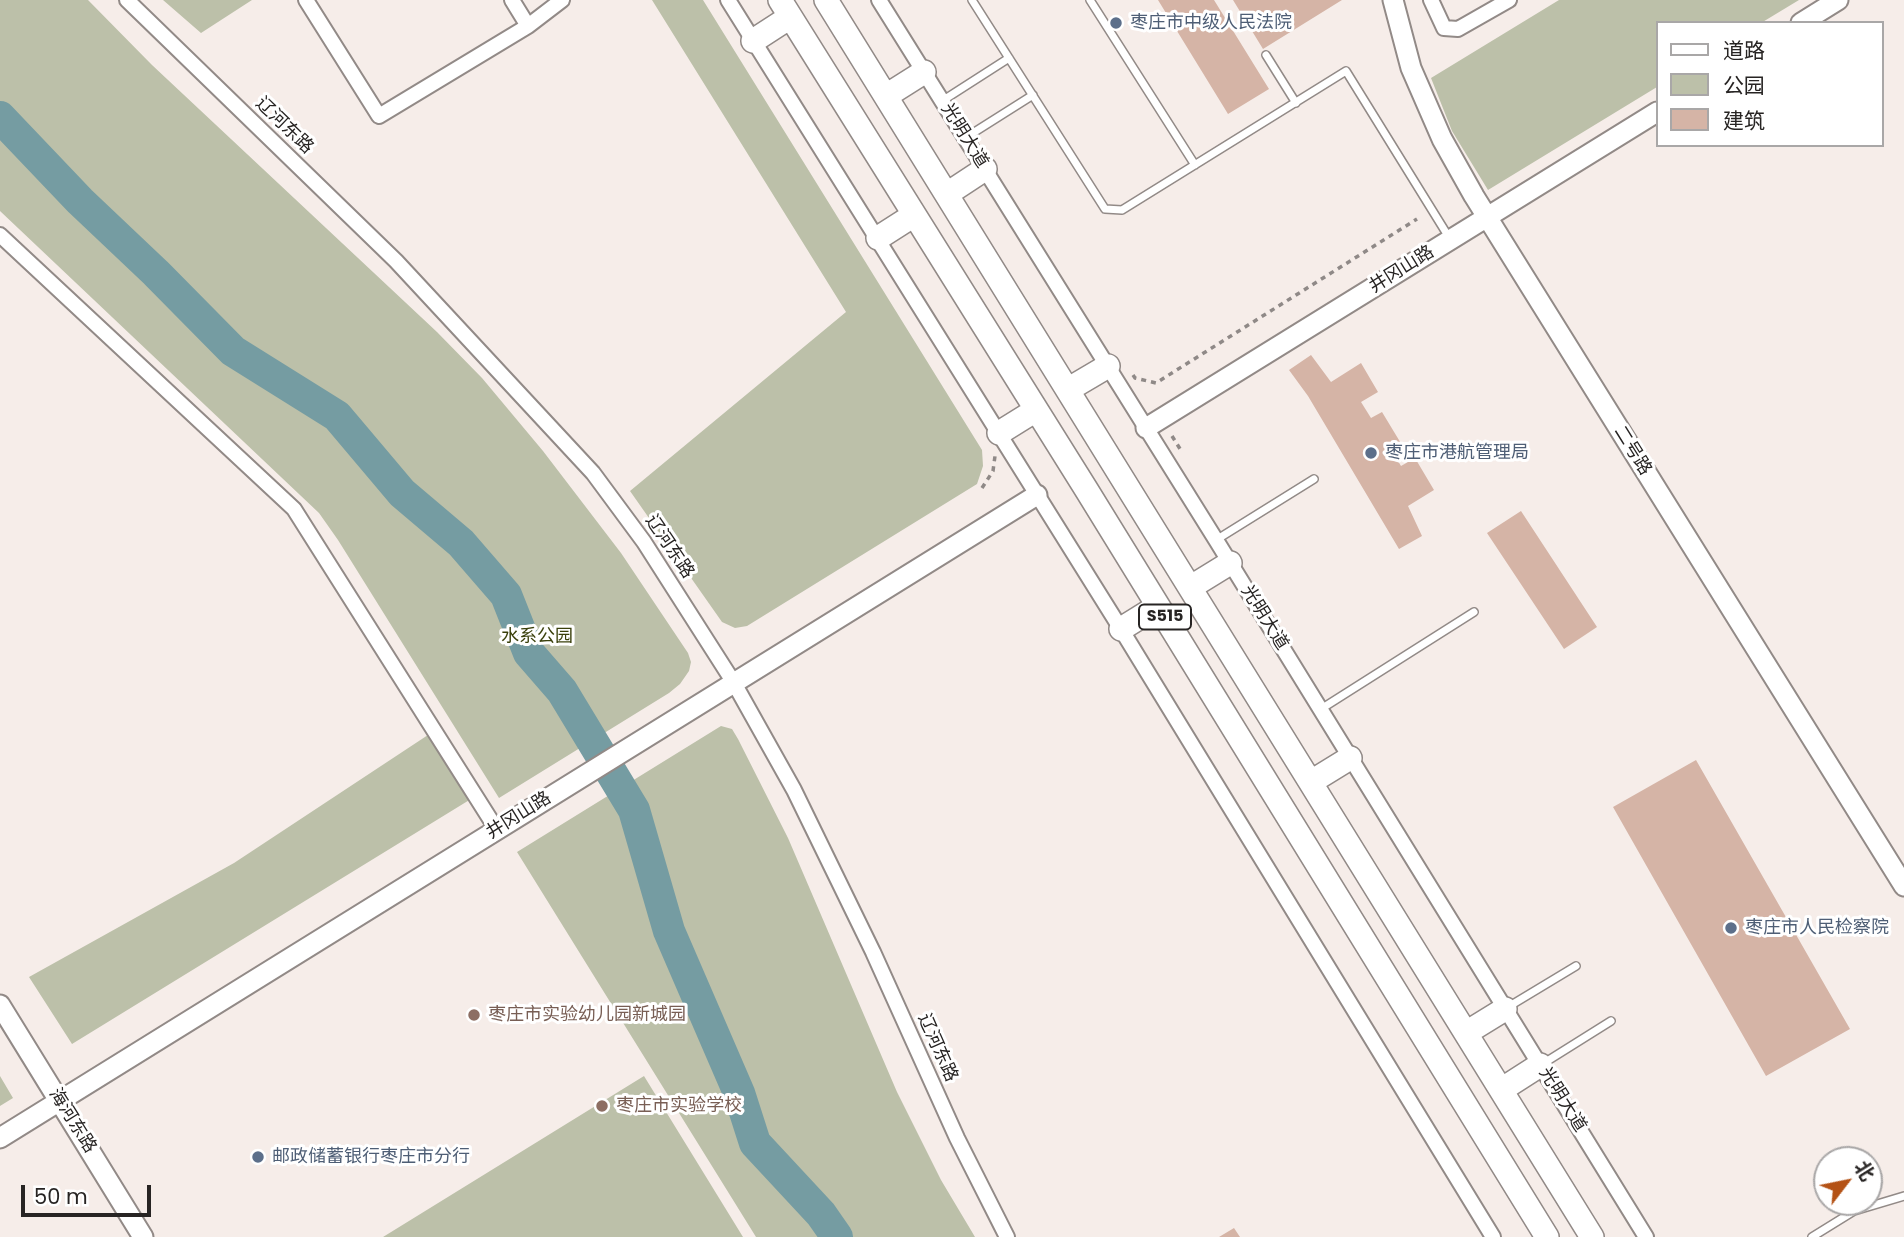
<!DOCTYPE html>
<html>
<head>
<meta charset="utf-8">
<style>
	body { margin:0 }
	#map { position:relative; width:1904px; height:1237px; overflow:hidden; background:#f6ede9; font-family:Poppins,"Noto Sans SC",sans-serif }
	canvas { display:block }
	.legend { position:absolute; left:1656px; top:21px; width:228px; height:126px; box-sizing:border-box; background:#fff; border:2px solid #a9a7a7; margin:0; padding:9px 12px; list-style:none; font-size:21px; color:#272423 }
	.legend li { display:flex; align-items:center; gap:14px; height:35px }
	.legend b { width:35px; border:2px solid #a9a7a7 }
	.north { position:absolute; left:1813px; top:1146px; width:70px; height:70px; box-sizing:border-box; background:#fff; border:2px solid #a9a7a7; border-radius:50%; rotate:58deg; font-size:19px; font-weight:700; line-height:28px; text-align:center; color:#272423 }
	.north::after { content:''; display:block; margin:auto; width:24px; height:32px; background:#b45215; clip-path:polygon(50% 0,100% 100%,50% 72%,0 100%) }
	.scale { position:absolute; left:21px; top:1185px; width:130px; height:32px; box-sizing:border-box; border:4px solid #272423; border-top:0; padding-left:9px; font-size:21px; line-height:24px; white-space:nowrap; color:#272423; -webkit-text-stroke:5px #fff; paint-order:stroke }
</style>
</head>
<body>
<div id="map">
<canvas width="1904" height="1237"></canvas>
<ul class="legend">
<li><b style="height:9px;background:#fff"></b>道路</li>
<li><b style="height:19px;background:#bcc0a9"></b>公园</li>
<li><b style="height:19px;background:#d5b4a6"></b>建筑</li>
</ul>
<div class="north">北</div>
<div class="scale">50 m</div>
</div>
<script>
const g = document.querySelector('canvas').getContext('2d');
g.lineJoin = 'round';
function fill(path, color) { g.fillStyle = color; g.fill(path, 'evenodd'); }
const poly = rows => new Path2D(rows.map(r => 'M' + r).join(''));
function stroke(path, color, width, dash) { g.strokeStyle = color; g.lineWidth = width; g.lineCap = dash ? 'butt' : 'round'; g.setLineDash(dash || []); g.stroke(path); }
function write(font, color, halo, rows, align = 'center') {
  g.font = font + ' Poppins,"Noto Sans SC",sans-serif'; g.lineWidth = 6; g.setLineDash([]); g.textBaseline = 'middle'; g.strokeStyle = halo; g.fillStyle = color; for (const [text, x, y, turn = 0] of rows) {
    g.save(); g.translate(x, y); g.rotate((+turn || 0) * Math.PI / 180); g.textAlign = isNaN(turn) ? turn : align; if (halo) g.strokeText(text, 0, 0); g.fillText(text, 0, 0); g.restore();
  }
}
fill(poly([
	[0,0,88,0,152,65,437,332,482,378,543,451,621,553,688,653,691,662,689,671,680,684,669,693,499,798,338,540,319,513,0,211],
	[163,0,252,0,201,33],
	[652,0,703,0,982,450,983,466,977,484,747,626,735,628,722,622,630,491,846,312],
	[1559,0,1799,0,1761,23,1657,23,1657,87,1488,190,1452,131,1431,78],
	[721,726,732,729,738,739,788,838,897,1092,941,1180,975,1237,756,1237,517,852],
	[431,733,471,799,72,1044,29,977,234,863],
	[0,1076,13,1098,0,1106],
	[644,1076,743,1237,383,1237]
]), '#bcc0a9');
stroke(poly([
	[0,117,80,201,156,273,233,351,337,416,402,493,461,543,506,595,529,653,562,691,634,810,669,931,739,1093,755,1143,821,1214,837,1237]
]), '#759ca2', 32);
fill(poly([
	[1158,0,1214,0,1269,89,1228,114],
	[1233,0,1342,0,1263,49],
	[1311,355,1331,382,1361,363,1378,392,1361,402,1371,418,1382,412,1405,450,1395,456,1401,466,1415,458,1434,490,1408,506,1422,536,1399,549,1308,396,1289,370],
	[1521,511,1597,627,1564,649,1487,533],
	[1696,760,1850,1029,1766,1076,1613,807],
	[1234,1228,1240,1237,1219,1237]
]), '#d5b4a6');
const lane = poly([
	[972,0,1105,209,1122,210,1346,71,1450,239],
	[1090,0,1195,165],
	[1266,55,1296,103],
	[942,101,1009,58],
	[965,138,1033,95],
	[1216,540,1314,479],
	[1321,709,1474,612],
	[1508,1007,1576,966],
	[1544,1063,1611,1021],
	[1812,1237,1854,1211,1904,1196]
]);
const street = poly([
	[127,0,396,261,593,473,644,542,734,683,794,790,873,952,957,1138,1007,1237],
	[306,0,379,116,528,26,562,0],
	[512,0,528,26],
	[728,0,1121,629,1493,1237],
	[879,0,1216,540,1646,1237],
	[1431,0,1444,28,1458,29,1509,0],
	[0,235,294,509,497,830]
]);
const secondary = poly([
	[1393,0,1411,68,1442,139,1474,196,1904,886],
	[1801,23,1838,0],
	[1146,428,1657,112],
	[0,1005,143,1237],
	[0,1138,1037,495]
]);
const primary = poly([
	[780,0,1086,489,1547,1237],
	[826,0,1592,1237],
	[753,41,790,17],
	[886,96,924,72],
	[947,194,985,169],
	[878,238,914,215],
	[1069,389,1108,366],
	[999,433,1036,410],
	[1191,587,1230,563],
	[1121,629,1158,606],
	[1311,782,1350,758],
	[1466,1033,1505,1009],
	[1501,1090,1540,1065]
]);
stroke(lane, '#928a87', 10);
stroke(street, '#928a87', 18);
stroke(secondary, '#928a87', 23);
stroke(primary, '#928a87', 26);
stroke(poly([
	[1133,375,1135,378,1156,383,1417,219],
	[1172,436,1182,452],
	[982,488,993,471,995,456]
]), '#8f8987', 3.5, [5, 5]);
stroke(lane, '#fff', 7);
stroke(street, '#fff', 14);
stroke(secondary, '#fff', 19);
stroke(primary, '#fff', 23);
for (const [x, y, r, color] of [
	[1116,23,7,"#5c6f8a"],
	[1371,453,7,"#5c6f8a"],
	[1731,928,7,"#5c6f8a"],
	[474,1015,7,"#8d6e63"],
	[602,1106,7,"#8d6e63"],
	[258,1157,7,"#5c6f8a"]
]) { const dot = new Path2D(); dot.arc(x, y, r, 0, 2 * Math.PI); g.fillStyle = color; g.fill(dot); stroke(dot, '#fff', 2.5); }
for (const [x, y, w] of [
	[1165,617,52]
]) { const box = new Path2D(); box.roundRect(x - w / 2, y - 12.5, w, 25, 5); g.fillStyle = '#fff'; g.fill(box); stroke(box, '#272423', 2); }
write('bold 16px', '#272423', null, [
	["S515",1165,617]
]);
write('18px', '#4e5e75', '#fff', [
	["枣庄市中级人民法院",1130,23],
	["枣庄市港航管理局",1385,453],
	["枣庄市人民检察院",1745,928],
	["邮政储蓄银行枣庄市分行",272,1157]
], 'left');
write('18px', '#272423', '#fff', [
	["辽河东路",284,126,44],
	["光明大道",964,136,58],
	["井冈山路",1402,270,-32],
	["二号路",1632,451,58],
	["辽河东路",669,547,56],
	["光明大道",1264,618,58],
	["井冈山路",519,816,-32],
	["辽河东路",937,1048,66],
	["光明大道",1562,1100,58],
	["海河东路",72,1121,58]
]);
write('18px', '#3a400b', '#fff', [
	["水系公园",537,637]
]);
write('18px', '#785e54', '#fff', [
	["枣庄市实验幼儿园新城园",488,1015],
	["枣庄市实验学校",616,1106]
], 'left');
</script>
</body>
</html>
